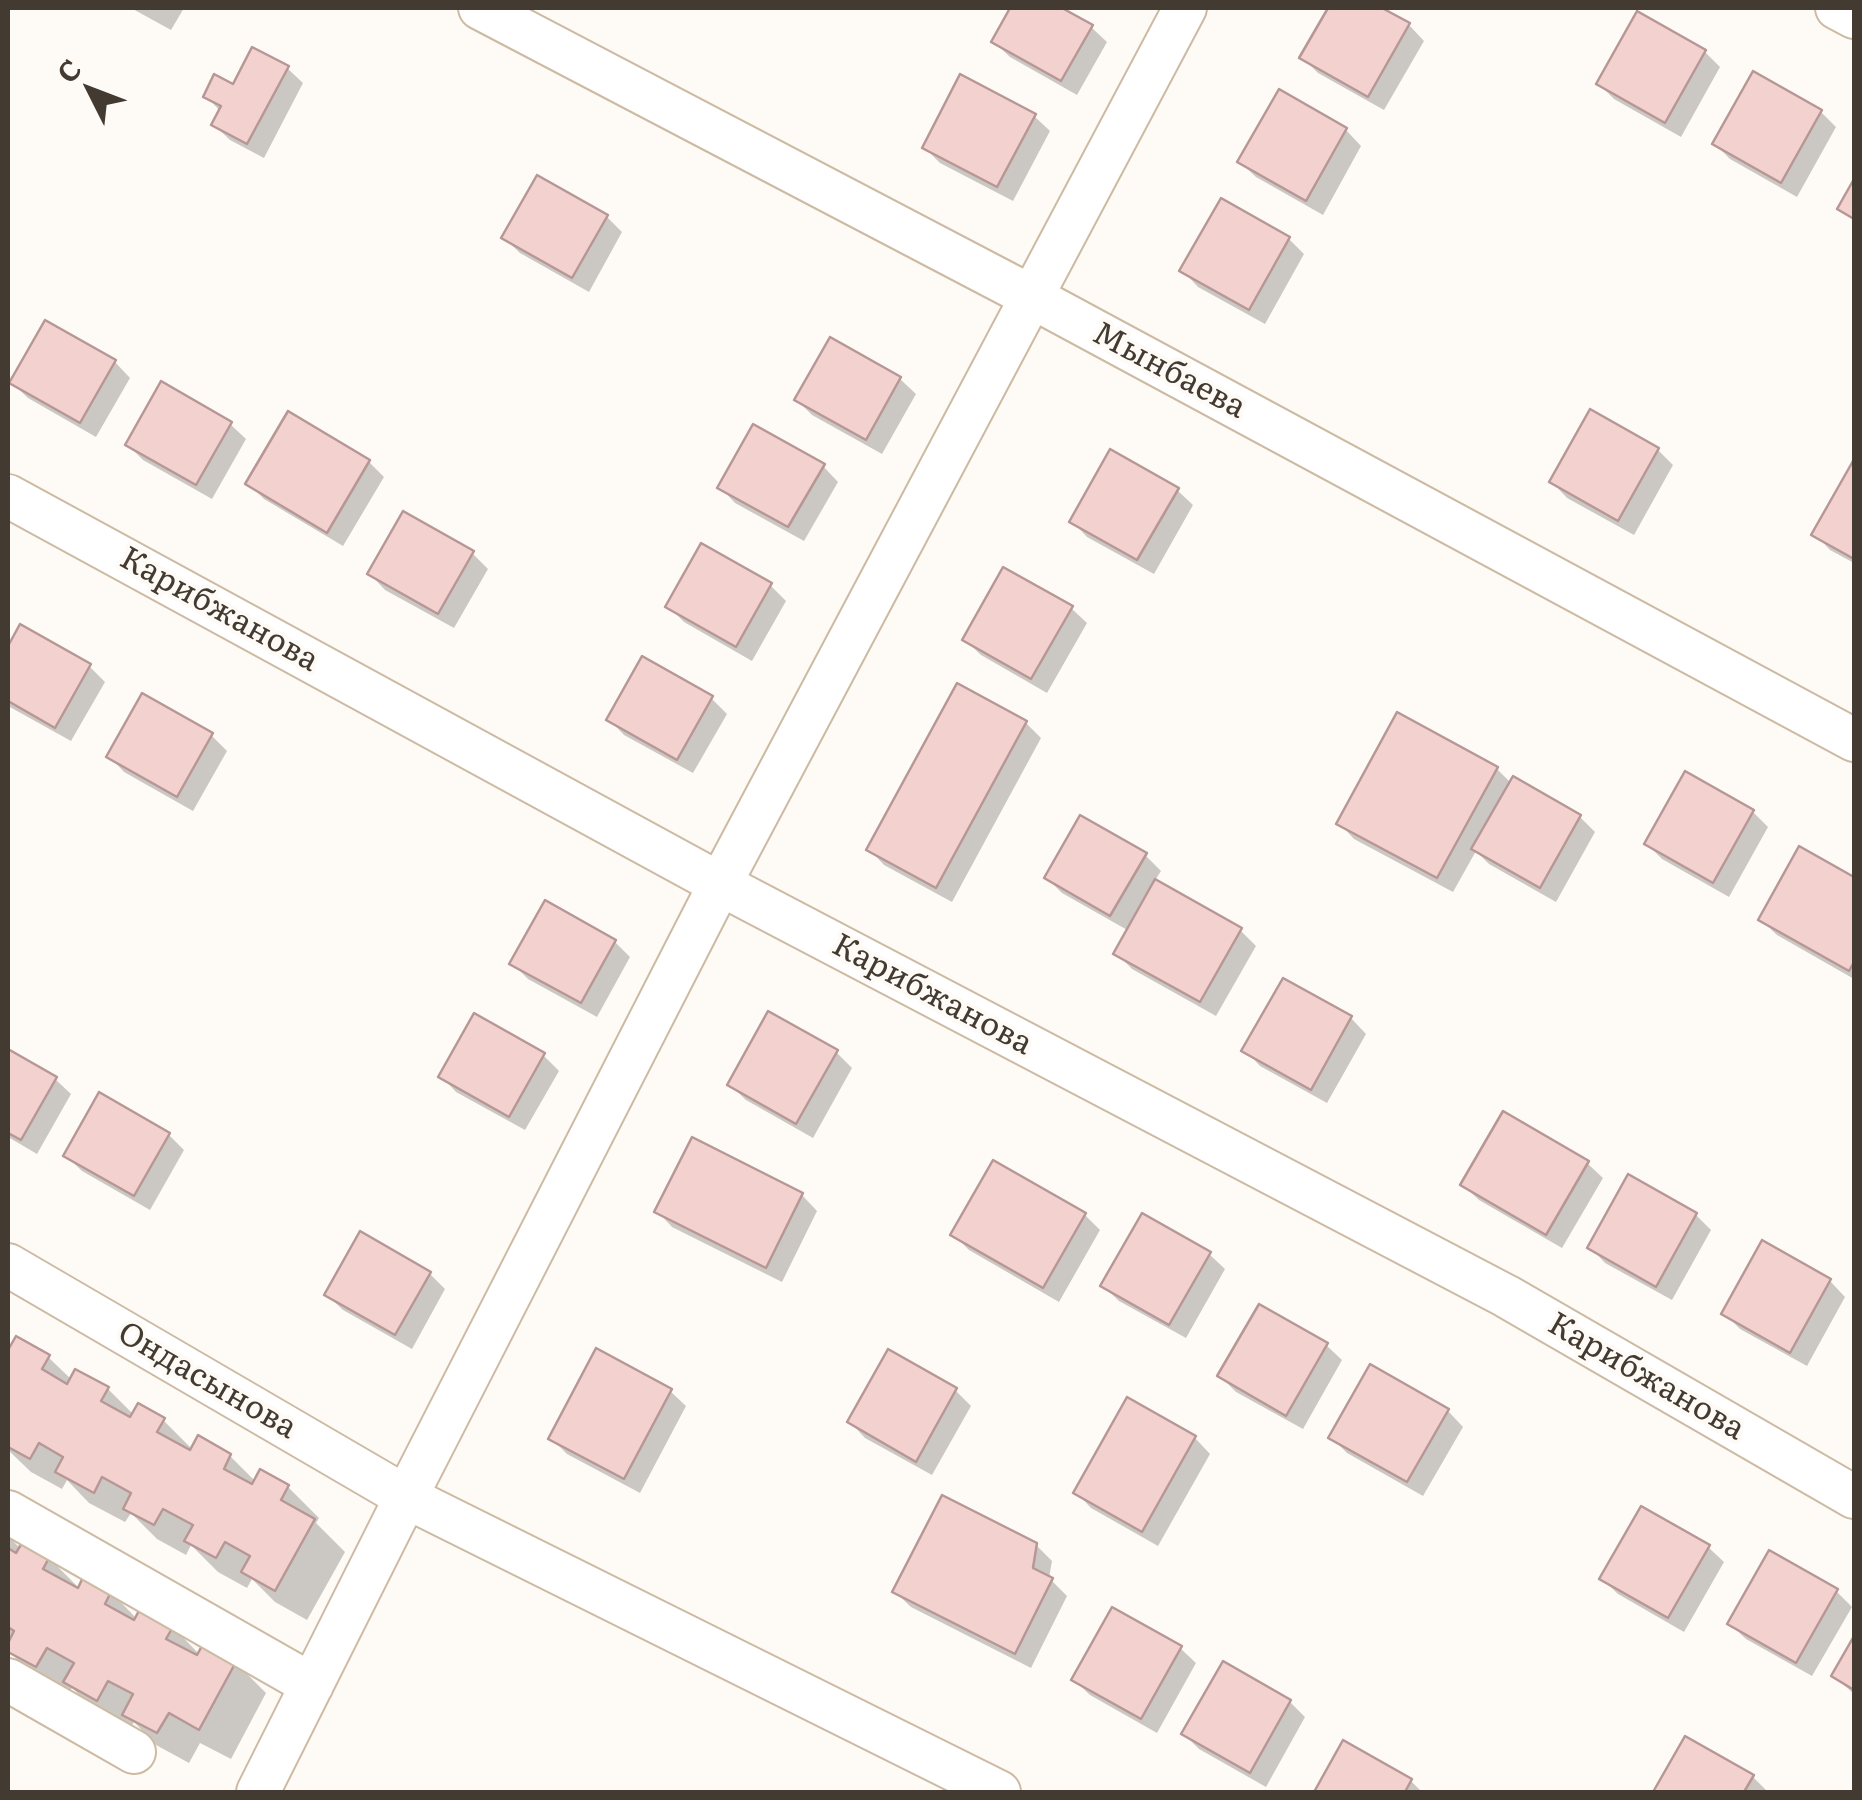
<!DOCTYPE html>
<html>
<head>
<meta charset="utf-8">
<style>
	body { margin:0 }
	#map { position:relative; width:1862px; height:1800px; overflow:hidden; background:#fefaf5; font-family:Literata,serif }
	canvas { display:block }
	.frame { position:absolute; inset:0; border:10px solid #433b32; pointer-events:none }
	.north { position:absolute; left:40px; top:40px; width:100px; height:100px; -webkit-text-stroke:8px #fefaf5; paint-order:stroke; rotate:312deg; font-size:28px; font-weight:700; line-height:40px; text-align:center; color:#433b32 }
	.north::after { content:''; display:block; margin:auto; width:35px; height:45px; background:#433b32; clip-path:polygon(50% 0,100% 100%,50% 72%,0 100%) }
</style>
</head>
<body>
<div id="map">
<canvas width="1862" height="1800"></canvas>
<div class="frame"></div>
<div class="north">С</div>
</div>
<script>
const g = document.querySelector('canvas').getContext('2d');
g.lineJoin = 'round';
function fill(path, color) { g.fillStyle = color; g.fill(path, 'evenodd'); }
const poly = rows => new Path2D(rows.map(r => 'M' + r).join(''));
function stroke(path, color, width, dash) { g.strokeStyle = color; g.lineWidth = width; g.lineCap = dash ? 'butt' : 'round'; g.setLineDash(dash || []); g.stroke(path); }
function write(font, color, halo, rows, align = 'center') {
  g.font = font + ' Literata,serif'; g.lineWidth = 8; g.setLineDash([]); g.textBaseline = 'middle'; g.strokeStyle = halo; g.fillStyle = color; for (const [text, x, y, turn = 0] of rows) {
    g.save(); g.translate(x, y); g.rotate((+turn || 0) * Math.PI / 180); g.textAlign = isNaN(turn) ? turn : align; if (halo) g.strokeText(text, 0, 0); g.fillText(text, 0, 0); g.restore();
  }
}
fill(poly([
	[131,8,184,8,171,30],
	[1013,8,1057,8,1091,27,1107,42,1077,95,1010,57,994,42],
	[1331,8,1377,8,1409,25,1424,41,1384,110,1318,73,1303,58],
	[1705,52,1720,67,1681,137,1614,99,1599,84],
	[287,68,303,83,264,158,230,140,214,125,221,112,206,96],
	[1280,93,1346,130,1361,146,1323,215,1256,177,1240,162],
	[1821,112,1836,127,1797,197,1730,159,1715,144],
	[1034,116,1050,131,1013,201,940,163,925,148],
	[607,217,622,232,589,292,520,253,504,238],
	[1289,239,1304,254,1265,324,1198,287,1183,271],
	[115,362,130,378,96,437,28,398,12,383],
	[900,379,916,394,882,454,812,415,797,400],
	[230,424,246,439,212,499,143,460,128,445],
	[1658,450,1673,465,1634,535,1567,498,1552,482],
	[369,462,384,477,343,546,264,499,248,483],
	[1854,464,1854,563,1830,550,1815,534],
	[823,466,838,482,804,541,735,503,720,487],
	[1177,490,1193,505,1154,574,1087,537,1072,521],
	[472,553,488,569,454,628,385,590,370,574],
	[770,585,786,601,752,661,684,622,668,606],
	[1071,608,1087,623,1047,693,981,655,965,640],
	[21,627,89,666,105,682,71,741,8,706,8,651],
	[711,698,727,714,693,773,624,735,609,719],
	[1026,723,1041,738,952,902,884,865,869,849],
	[211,735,227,751,193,811,124,772,109,756],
	[1497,769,1511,783,1580,817,1595,832,1556,902,1489,864,1476,851,1453,892,1354,839,1339,823],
	[1753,812,1768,827,1729,897,1662,859,1647,844],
	[1800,849,1854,880,1854,979,1777,935,1761,920],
	[1145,855,1161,871,1154,882,1240,930,1256,946,1216,1016,1132,969,1116,953,1129,931,1062,893,1047,878],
	[615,942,630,957,597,1017,528,979,512,963],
	[1351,1018,1366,1034,1327,1103,1260,1066,1245,1050],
	[8,1052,55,1079,71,1094,37,1154,8,1137],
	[836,1052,852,1068,813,1138,746,1100,730,1085],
	[543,1055,559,1071,525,1130,456,1092,441,1076],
	[169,1135,184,1150,150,1210,82,1171,66,1156],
	[693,1140,802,1195,817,1211,782,1282,672,1227,657,1211],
	[1587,1163,1603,1178,1562,1248,1479,1200,1463,1185],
	[1085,1215,1100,1230,1059,1302,969,1250,954,1235],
	[1696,1215,1711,1230,1672,1300,1605,1263,1590,1247],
	[1763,1244,1830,1281,1845,1297,1807,1366,1740,1329,1724,1313],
	[1209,1254,1225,1269,1186,1338,1119,1301,1103,1286],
	[430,1274,445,1289,412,1349,343,1310,327,1295],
	[8,1345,12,1349,48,1357,72,1380,108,1389,134,1415,163,1420,193,1450,230,1456,256,1482,288,1487,319,1518,316,1523,345,1552,307,1620,275,1602,252,1579,247,1588,218,1572,191,1545,186,1555,157,1539,131,1513,125,1522,89,1503,67,1480,62,1489,31,1472,8,1450],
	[1326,1345,1342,1360,1303,1429,1236,1392,1220,1376],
	[955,1390,971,1406,932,1475,865,1438,850,1422],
	[670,1391,686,1406,640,1493,567,1454,551,1438],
	[1128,1401,1195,1438,1210,1454,1158,1546,1091,1508,1076,1492],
	[1448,1411,1463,1427,1423,1496,1347,1453,1331,1437],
	[8,1536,21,1549,49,1558,80,1589,111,1592,137,1619,173,1627,200,1655,235,1662,266,1693,231,1759,200,1743,189,1763,156,1745,134,1722,129,1730,98,1713,72,1688,67,1696,38,1681,9,1651,8,1654],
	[1036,1545,1052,1561,1049,1578,1067,1596,1031,1668,911,1607,895,1592],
	[1708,1547,1724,1562,1684,1632,1618,1594,1602,1579],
	[1836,1591,1852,1607,1812,1676,1746,1639,1730,1624],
	[1854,1641,1854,1694,1834,1676],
	[1180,1648,1196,1663,1157,1733,1090,1695,1074,1680],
	[1290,1702,1305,1717,1266,1787,1199,1749,1184,1734],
	[1686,1740,1753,1777,1768,1792,1656,1792],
	[1344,1744,1411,1781,1422,1792,1316,1792]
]), '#0003');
const building = poly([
	[1010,8,1062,8,1093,25,1061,81,991,42,1010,8],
	[1328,8,1382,8,1410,23,1368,97,1299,58,1328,8],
	[1637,11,1706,50,1665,123,1596,84,1637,11],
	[252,47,289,66,247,144,211,125,221,106,203,97,214,74,233,84,252,47],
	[1753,71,1822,110,1781,183,1712,144,1753,71],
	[960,74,1036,114,997,187,922,148,960,74],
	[1279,89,1347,128,1306,201,1237,162,1279,89],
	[537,175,608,215,572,278,501,238,537,175],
	[1854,179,1854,219,1837,209,1854,179],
	[1221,198,1290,237,1249,310,1179,271,1221,198],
	[45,320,116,360,80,423,9,383,45,320],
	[830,337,901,377,866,440,794,400,830,337],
	[161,381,232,422,196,485,125,445,161,381],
	[1590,409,1659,448,1618,521,1549,482,1590,409],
	[288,411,370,460,327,533,245,484,288,411],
	[753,424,825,464,788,527,717,488,753,424],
	[1110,449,1179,488,1137,560,1069,522,1110,449],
	[1853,461,1854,462,1854,559,1811,535,1853,461],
	[403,511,474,551,438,614,367,574,403,511],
	[701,543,772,583,736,647,665,607,701,543],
	[1003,567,1073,606,1031,679,962,640,1003,567],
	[20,624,91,664,55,728,8,701,8,646,20,624],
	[642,656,713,696,677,760,606,720,642,656],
	[957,683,1027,721,936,888,866,850,957,683],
	[142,693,213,733,177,797,106,757,142,693],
	[1397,712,1498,767,1437,878,1336,824,1397,712],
	[1685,771,1754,810,1713,883,1644,844,1685,771],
	[1513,776,1581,815,1540,888,1471,849,1513,776],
	[1080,815,1147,853,1110,916,1044,878,1080,815],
	[1799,846,1854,877,1854,962,1849,971,1758,920,1799,846],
	[1155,879,1242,928,1200,1002,1113,954,1155,879],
	[545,900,616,940,581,1003,509,964,545,900],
	[1283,978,1352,1016,1311,1090,1241,1051,1283,978],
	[768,1011,838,1050,796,1124,727,1085,768,1011],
	[474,1013,545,1053,509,1117,438,1077,474,1013],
	[8,1049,57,1077,21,1140,8,1133,8,1049],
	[99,1092,170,1133,134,1196,63,1156,99,1092],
	[1503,1111,1589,1161,1546,1235,1460,1185,1503,1111],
	[692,1137,803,1193,766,1268,654,1212,692,1137],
	[993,1160,1086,1213,1043,1288,950,1235,993,1160],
	[1628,1174,1697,1213,1656,1287,1587,1248,1628,1174],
	[1142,1213,1211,1252,1169,1325,1100,1286,1142,1213],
	[360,1231,431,1272,395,1335,324,1295,360,1231],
	[1762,1240,1831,1279,1790,1353,1721,1314,1762,1240],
	[1259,1304,1328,1343,1286,1416,1217,1376,1259,1304],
	[16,1336,50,1355,42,1369,67,1384,75,1369,109,1387,101,1401,130,1417,138,1403,165,1418,157,1432,190,1450,198,1435,231,1454,224,1469,252,1484,260,1469,289,1485,281,1500,315,1519,275,1591,241,1572,250,1556,225,1542,216,1558,184,1541,193,1525,163,1509,154,1525,123,1509,131,1493,102,1477,94,1493,55,1472,63,1457,39,1443,30,1459,8,1447,8,1350,16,1336],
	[596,1348,672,1389,624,1479,548,1439,596,1348],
	[888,1349,957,1388,916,1462,847,1422,888,1349],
	[1370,1364,1449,1409,1407,1482,1328,1438,1370,1364],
	[1127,1397,1196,1436,1142,1532,1073,1493,1127,1397],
	[942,1495,1037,1543,1033,1568,1053,1578,1015,1654,892,1592,942,1495],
	[1641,1506,1710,1545,1668,1618,1599,1579,1641,1506],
	[23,1541,50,1556,43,1569,78,1588,84,1575,112,1590,105,1604,134,1620,141,1607,174,1625,166,1639,197,1655,204,1642,237,1660,199,1730,169,1713,157,1733,122,1715,133,1694,108,1681,97,1701,63,1682,74,1663,47,1648,36,1667,8,1652,8,1643,14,1631,8,1627,8,1548,16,1553,23,1541],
	[1769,1550,1838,1589,1796,1663,1727,1624,1769,1550],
	[1112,1607,1182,1646,1141,1719,1071,1680,1112,1607],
	[1854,1636,1854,1690,1831,1676,1854,1636],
	[1223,1661,1291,1700,1250,1773,1181,1734,1223,1661],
	[1685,1736,1754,1775,1744,1792,1653,1792,1685,1736],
	[1343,1740,1412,1779,1405,1792,1314,1792,1343,1740]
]);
fill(building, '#f2d1cf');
stroke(building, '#b69795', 2.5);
const minor = poly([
	[480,8,1030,296,1854,740],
	[1837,8,1854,17],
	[8,496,720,884,1506,1296,1854,1497],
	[8,1265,406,1497,999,1792],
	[8,1512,312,1685],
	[8,1680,134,1752],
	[258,1792,406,1497,720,884,1185,8]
]);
stroke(minor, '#cdbaa3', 46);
stroke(minor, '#fff', 42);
write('32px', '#433b32', '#fefaf5', [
	["Мынбаева",1169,371,28],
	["Карибжанова",219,610,29],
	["Карибжанова",932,995,28],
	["Карибжанова",1646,1377,30],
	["Ондасынова",207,1381,30]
]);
</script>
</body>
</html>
